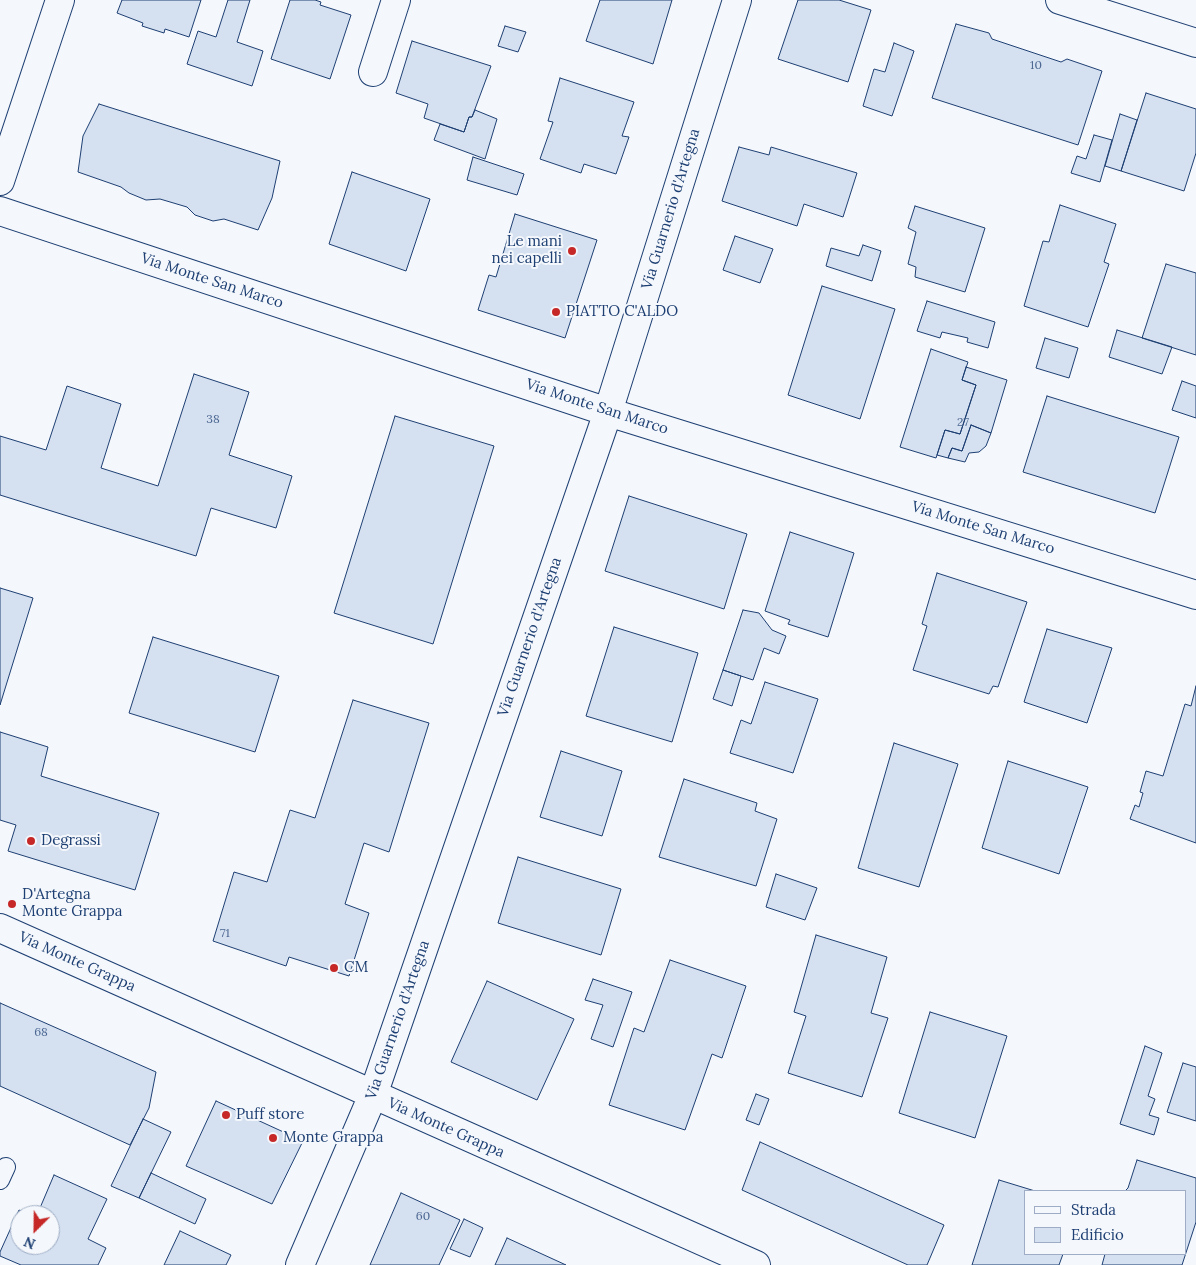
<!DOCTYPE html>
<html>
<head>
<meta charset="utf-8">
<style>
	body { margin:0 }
	#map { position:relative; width:1196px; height:1265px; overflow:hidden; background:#f4f7fb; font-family:Lora,serif }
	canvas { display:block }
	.legend { position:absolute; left:1024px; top:1190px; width:162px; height:65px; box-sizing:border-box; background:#f4f7fb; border:1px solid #9eadc5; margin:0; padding:6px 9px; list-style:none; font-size:15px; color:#1d3f73 }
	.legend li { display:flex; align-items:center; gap:10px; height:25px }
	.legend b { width:25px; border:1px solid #9eadc5 }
	.north { position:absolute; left:10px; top:1205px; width:50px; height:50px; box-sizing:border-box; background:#f4f7fb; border:1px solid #9eadc5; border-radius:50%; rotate:203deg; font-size:14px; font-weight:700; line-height:20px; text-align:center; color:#1d3f73 }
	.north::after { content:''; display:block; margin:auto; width:18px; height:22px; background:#c62828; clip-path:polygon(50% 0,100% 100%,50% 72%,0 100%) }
</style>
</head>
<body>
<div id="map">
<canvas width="1196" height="1265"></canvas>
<ul class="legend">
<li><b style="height:6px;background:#f4f7fb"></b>Strada</li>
<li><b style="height:14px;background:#d5e0f0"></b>Edificio</li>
</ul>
<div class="north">N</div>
</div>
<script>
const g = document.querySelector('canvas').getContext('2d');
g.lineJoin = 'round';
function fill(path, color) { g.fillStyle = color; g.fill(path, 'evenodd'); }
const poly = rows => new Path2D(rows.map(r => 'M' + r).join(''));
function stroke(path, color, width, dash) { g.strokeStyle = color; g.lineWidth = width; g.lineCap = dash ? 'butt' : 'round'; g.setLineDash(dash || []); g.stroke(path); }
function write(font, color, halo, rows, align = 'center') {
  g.font = font + ' Lora,serif'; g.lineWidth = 4; g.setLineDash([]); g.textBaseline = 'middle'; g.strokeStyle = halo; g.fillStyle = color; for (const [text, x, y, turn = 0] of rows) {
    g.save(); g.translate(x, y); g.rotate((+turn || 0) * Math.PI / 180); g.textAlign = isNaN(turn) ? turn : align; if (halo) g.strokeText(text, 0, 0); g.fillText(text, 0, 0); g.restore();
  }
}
const building = poly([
	[122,0,201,0,189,37,165,29,164,33,142,26,143,23,117,13,122,0],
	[228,0,250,0,237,42,263,51,252,86,187,64,198,31,216,37,228,0],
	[290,0,315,0,321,2,320,5,351,15,330,79,271,59,290,0],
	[600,0,672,0,653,64,586,41,600,0],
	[798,0,839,0,871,10,848,82,778,59,798,0],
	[956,24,989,33,992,39,1061,62,1067,59,1102,71,1078,145,932,98,956,24],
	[505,26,526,32,518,52,498,46,505,26],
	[412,41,491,66,472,117,469,117,464,132,424,118,428,104,396,93,412,41],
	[894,43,914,51,892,116,863,106,874,69,885,72,894,43],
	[560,78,634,102,622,136,629,137,616,174,584,164,581,173,540,159,553,122,548,121,560,78],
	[1146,93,1196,109,1196,153,1184,191,1121,171,1146,93],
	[99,104,280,161,272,198,258,230,224,219,213,221,195,215,187,207,160,199,146,200,129,193,121,187,78,172,83,136,99,104],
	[475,110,497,119,485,159,434,140,440,124,464,132,469,117,472,117,475,110],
	[1120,114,1137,120,1121,171,1105,166,1120,114],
	[1094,135,1112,140,1100,182,1071,173,1077,156,1086,159,1094,135],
	[739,147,769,155,771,147,857,173,843,217,804,204,797,226,722,201,739,147],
	[473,157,524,174,517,195,467,180,473,157],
	[352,172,430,199,406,271,329,244,352,172],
	[1060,205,1116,224,1104,262,1109,264,1088,327,1024,306,1043,241,1049,242,1060,205],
	[915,206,985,228,965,292,915,277,916,267,908,264,916,232,908,228,915,206],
	[515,214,597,240,565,338,478,310,489,275,496,277,515,214],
	[735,236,773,249,760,283,723,270,735,236],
	[863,245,881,251,872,281,826,266,831,248,859,256,863,245],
	[1166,264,1196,273,1196,355,1142,338,1166,264],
	[822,286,895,309,860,419,788,395,822,286],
	[927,301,995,322,988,348,967,342,968,338,942,332,940,338,917,331,927,301],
	[1117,330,1172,347,1162,374,1109,357,1117,330],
	[1045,338,1078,348,1069,378,1036,368,1045,338],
	[931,349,968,362,962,380,976,385,960,434,945,430,936,458,900,447,931,349],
	[966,367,1007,380,991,433,971,425,962,451,952,448,948,458,937,455,945,430,960,434,976,385,962,380,966,367],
	[194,374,249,392,229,455,292,476,276,528,211,508,196,556,0,495,0,436,46,450,67,386,121,404,101,468,158,486,194,374],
	[1182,381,1196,386,1196,418,1172,410,1182,381],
	[1047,396,1179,437,1155,513,1023,472,1047,396],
	[395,416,494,446,433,644,334,613,395,416],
	[971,425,991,433,986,446,979,452,969,453,965,462,948,458,952,448,962,451,971,425],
	[629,496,747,534,724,609,605,571,629,496],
	[790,532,854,553,828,637,788,624,790,620,765,611,790,532],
	[937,573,1027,602,998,687,993,686,989,694,913,670,927,626,922,624,937,573],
	[0,588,33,598,0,705,0,588],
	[743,610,759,613,772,630,786,636,779,654,764,648,753,680,723,670,743,610],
	[614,627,698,653,672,742,586,716,614,627],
	[1047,629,1112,648,1087,723,1024,702,1047,629],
	[153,637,279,676,255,752,129,713,153,637],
	[723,670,741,676,732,706,713,699,723,670],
	[765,682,818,699,793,773,730,753,741,720,751,724,765,682],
	[1196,686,1196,843,1130,819,1135,805,1139,807,1143,793,1140,792,1146,771,1163,776,1185,704,1191,706,1196,686],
	[353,700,429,723,389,852,364,843,345,904,369,913,349,976,289,957,286,966,213,941,234,872,267,882,290,810,315,818,353,700],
	[0,732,48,747,41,776,159,813,135,890,8,851,16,825,0,820,0,732],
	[894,743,958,764,919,887,858,868,894,743],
	[561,751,622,771,602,836,540,817,561,751],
	[1008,761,1088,787,1059,874,982,848,1008,761],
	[684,779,757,803,755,811,777,819,756,886,659,857,684,779],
	[518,857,621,889,601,955,498,923,518,857],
	[776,874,817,888,805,920,766,907,776,874],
	[816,935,887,957,871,1013,888,1018,862,1097,788,1073,806,1016,794,1012,816,935],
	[670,960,746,986,722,1058,712,1054,685,1130,609,1105,634,1028,644,1032,670,960],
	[593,979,632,992,613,1047,591,1039,603,1005,585,1000,593,979],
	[487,981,574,1019,537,1100,451,1062,487,981],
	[0,1003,156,1072,149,1108,130,1145,0,1086,0,1003],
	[930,1012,1007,1036,975,1138,899,1113,930,1012],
	[1145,1046,1162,1053,1148,1096,1155,1099,1149,1115,1159,1118,1154,1135,1120,1124,1145,1046],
	[1183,1063,1196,1067,1196,1121,1167,1112,1183,1063],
	[756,1094,769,1099,759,1125,746,1120,756,1094],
	[216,1101,303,1141,272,1204,186,1166,216,1101],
	[143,1119,171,1132,139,1198,111,1186,143,1119],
	[760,1142,944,1225,927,1265,908,1265,742,1190,760,1142],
	[1137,1160,1196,1178,1196,1222,1182,1265,1102,1265,1105,1254,1185,1254,1185,1191,1125,1191,1128,1188,1137,1160],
	[151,1173,206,1199,195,1224,139,1198,151,1173],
	[54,1175,107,1199,88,1239,106,1248,98,1265,21,1265,0,1256,0,1252,19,1210,31,1215,20,1215,20,1245,50,1245,50,1215,37,1215,54,1175],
	[999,1180,1035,1191,1025,1191,1025,1254,1063,1254,1059,1265,972,1265,999,1180],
	[401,1193,460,1220,439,1265,370,1265,401,1193],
	[464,1219,483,1228,470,1257,450,1249,464,1219],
	[180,1231,231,1255,226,1265,164,1265,180,1231],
	[507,1238,566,1265,495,1265,507,1238]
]);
fill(building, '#d5e0f0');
stroke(building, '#1d3f73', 1);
const lane = poly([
	[0,1180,6,1167]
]);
const street = poly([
	[1060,0,1196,43],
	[373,72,396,0],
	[0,181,60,0],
	[0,211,608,412,1196,595],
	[0,928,756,1265],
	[300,1265,373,1095,608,412,737,0]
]);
stroke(lane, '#1d3f73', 20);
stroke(street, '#1d3f73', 30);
stroke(lane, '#f4f7fb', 18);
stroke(street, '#f4f7fb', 28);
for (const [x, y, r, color] of [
	[572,251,5,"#c62828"],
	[556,312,5,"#c62828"],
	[31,841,5,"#c62828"],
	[12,904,5,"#c62828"],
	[334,968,5,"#c62828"],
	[226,1115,5,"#c62828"],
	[273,1138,5,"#c62828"]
]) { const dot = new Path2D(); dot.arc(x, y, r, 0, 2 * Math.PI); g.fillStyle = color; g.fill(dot); stroke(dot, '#f4f7fb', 2); }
write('12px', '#4b6792', null, [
	["10",1036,66],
	["38",213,420],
	["27",963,423],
	["71",225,934],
	["68",41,1033],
	["60",423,1217]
]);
write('15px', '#1d3f73', '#f4f7fb', [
	["Via Guarnerio d'Artegna",671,209,-73],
	["Via Monte San Marco",212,281,18],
	["Via Monte San Marco",597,407,18],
	["Via Monte San Marco",983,528,17],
	["Via Guarnerio d'Artegna",530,637,-71],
	["Via Monte Grappa",77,962,24],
	["Via Guarnerio d'Artegna",398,1020,-71],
	["Via Monte Grappa",446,1128,24]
]);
write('15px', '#1d3f73', '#f4f7fb', [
	["Le mani",562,242,"right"],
	["nei capelli",562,259,"right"],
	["PIATTO C'ALDO",566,312],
	["Degrassi",41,841],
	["D'Artegna",22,895],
	["Monte Grappa",22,912],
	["CM",344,968],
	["Puff store",236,1115],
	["Monte Grappa",283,1138]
], 'left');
</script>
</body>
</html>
